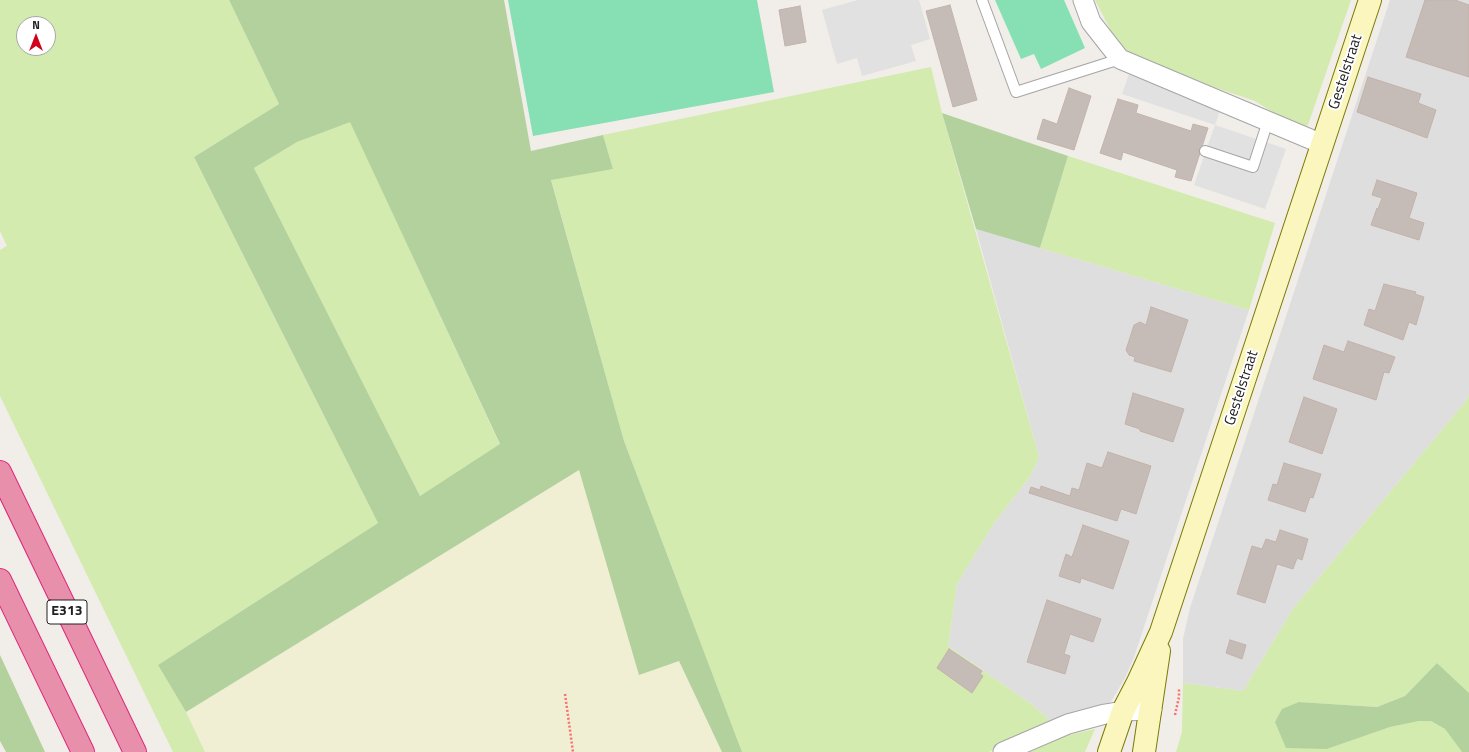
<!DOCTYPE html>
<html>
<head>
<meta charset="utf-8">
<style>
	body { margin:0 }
	#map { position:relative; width:1469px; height:752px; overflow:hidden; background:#f1ede8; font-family:"Titillium Web",sans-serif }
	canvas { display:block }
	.north { position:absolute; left:16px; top:16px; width:40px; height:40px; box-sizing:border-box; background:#fff; border:1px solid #a6a6a6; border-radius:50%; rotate:0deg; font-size:11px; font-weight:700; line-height:16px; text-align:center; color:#212121 }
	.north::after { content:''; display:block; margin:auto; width:14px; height:18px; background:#d20019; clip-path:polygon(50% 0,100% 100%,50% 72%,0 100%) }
</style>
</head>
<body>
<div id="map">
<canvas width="1469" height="752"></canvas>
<div class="north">N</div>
</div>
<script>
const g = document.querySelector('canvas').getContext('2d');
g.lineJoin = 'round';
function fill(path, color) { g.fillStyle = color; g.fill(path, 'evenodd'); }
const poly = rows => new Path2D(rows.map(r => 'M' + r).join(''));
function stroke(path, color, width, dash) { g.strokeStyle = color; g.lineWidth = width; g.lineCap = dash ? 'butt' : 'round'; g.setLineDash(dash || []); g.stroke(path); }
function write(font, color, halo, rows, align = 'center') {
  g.font = font + ' "Titillium Web",sans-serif'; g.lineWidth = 4; g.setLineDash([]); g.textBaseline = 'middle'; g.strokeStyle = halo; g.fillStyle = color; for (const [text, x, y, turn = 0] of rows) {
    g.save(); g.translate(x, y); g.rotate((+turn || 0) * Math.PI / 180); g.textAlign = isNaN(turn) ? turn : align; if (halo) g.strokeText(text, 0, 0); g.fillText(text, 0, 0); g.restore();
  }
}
fill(poly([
	[1390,0,1469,0,1469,395,1465,402,1293,609,1243,691,1183,683,1183,639,1190,608],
	[976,229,1249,310,1134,657,1125,678,1110,703,1052,722,1031,704,948,646,957,584,992,526,1031,475,1039,457]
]), '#dfdede');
fill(poly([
	[579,470,639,674,679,661,722,752,205,752,186,712]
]), '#f0eed3');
fill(poly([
	[0,0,229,0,279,104,194,157,378,523,158,665,186,712,205,752,173,752,0,396,0,250,7,246,0,231],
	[24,24,48,24,48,48,24,48],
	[1095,0,1351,0,1308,125,1301,129,1288,124,1274,113,1255,101,1143,63,1125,50,1111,31],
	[931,67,942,113,1039,457,1031,475,992,526,957,584,948,646,1031,704,1052,722,989,752,742,752,624,441,551,179,613,169,603,135],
	[350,121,500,445,420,496,254,168,297,142],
	[1068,156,1275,223,1249,310,1040,248],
	[1469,395,1469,693,1437,663,1405,696,1377,707,1299,702,1327,749,1390,727,1419,721,1431,721,1445,729,1462,752,1176,752,1182,732,1183,683,1243,691,1293,609,1465,402],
	[1095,729,1085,752,1027,752,1051,739]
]), '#d3ebae');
fill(poly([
	[229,0,504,0,531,151,603,135,613,169,551,180,624,441,742,752,722,752,679,661,639,675,579,470,186,712,158,665,378,523,194,157,279,104],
	[350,122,500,444,420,496,254,168,297,142],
	[942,113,1068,156,1040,248,976,229],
	[0,655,45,752,6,752,0,741],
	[1437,663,1469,693,1469,752,1462,752,1445,729,1431,721,1419,721,1390,727,1327,749,1286,748,1275,722,1282,709,1299,702,1377,707,1405,696]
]), '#b2d19c');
fill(poly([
	[508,0,757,0,774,92,533,136],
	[995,0,1064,0,1085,48,1041,69,1034,54,1021,59]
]), '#86e0b3');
fill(poly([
	[858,0,919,0,930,39,911,45,916,61,862,76,857,58,837,64,822,10],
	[1129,74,1220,110,1215,125,1286,149,1265,209,1194,185,1215,125,1122,94]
]), '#e1e1e1');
const building = poly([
	[1425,0,1455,0,1469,5,1469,77,1406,57,1425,0],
	[950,5,977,100,953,107,926,11,950,5],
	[800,6,806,42,785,46,779,10,800,6],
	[1368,77,1421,94,1418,103,1436,110,1427,138,1357,112,1368,77],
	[1069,88,1091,96,1074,150,1037,139,1043,119,1057,124,1069,88],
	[1118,99,1138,105,1136,113,1191,131,1193,124,1208,128,1191,181,1175,177,1177,170,1123,152,1121,160,1100,153,1118,99],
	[1377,180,1417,193,1409,218,1424,223,1419,240,1371,225,1377,208,1378,209,1382,198,1372,195,1377,180],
	[1384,284,1416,292,1415,294,1424,297,1416,325,1409,322,1403,340,1364,325,1369,309,1375,311,1384,284],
	[1151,307,1188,320,1171,372,1134,361,1135,357,1129,355,1126,350,1134,325,1140,322,1146,325,1151,307],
	[1348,341,1395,357,1389,373,1384,372,1376,400,1313,379,1324,345,1344,352,1348,341],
	[1133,393,1184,409,1173,442,1140,431,1140,429,1125,424,1133,393],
	[1304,397,1337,409,1322,454,1289,442,1304,397],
	[1108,452,1151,466,1136,514,1121,509,1117,521,1029,493,1031,487,1040,490,1041,486,1070,496,1072,488,1079,490,1087,463,1102,468,1108,452],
	[1284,463,1321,474,1313,498,1310,497,1305,512,1268,500,1273,484,1277,485,1284,463],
	[1083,525,1129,541,1113,589,1081,578,1080,583,1059,576,1066,554,1072,557,1083,525],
	[1280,530,1308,539,1302,560,1297,558,1293,569,1277,564,1265,603,1237,594,1252,546,1262,549,1266,539,1276,542,1280,530],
	[1047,600,1101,619,1093,642,1070,634,1064,654,1070,656,1065,674,1027,662,1047,600],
	[1230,640,1246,645,1242,659,1226,653,1230,640],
	[949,649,982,671,980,674,983,676,972,693,937,668,949,649]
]);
fill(building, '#c6bcb7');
stroke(building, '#c3b2aa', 1);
const lane = poly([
	[982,0,1016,92,1120,59],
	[1205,151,1253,167,1268,121]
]);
const street = poly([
	[1083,0,1091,22,1120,59,1322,144],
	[1003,752,1068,724,1105,714,1123,711,1152,710]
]);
const secondary = poly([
	[1109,752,1123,711,1138,682,1161,632,1370,0],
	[1144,752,1159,651]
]);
const highway = poly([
	[0,472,135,752],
	[0,580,83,752]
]);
stroke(lane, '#a5a5a5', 12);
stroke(street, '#a5a5a5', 21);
stroke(secondary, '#7c7b04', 24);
stroke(highway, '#dd277b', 24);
stroke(poly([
	[565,694,573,752],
	[1175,715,1179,697,1179,688]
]), '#fb6f71', 2.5, [2, 2]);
stroke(lane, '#fff', 10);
stroke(street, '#fff', 19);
stroke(secondary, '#faf6bd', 22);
stroke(highway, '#e890ab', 22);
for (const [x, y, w] of [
	[67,612,40]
]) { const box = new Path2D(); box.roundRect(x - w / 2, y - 12, w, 24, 3); g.fillStyle = '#fff'; g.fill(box); stroke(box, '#212121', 1); }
write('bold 14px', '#212121', null, [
	["E313",67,612]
]);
write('15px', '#212121', '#fff', [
	["Gestelstraat",1346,72,-72],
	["Gestelstraat",1242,388,-72]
]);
</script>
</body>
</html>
